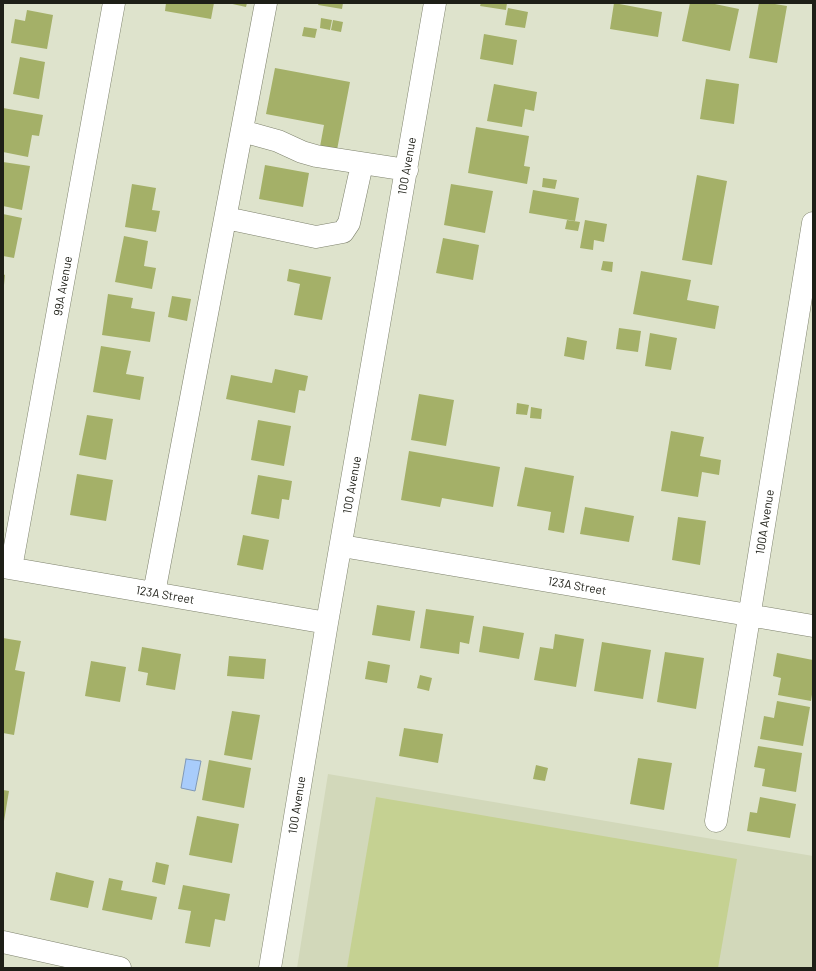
<!DOCTYPE html>
<html>
<head>
<meta charset="utf-8">
<style>
	body { margin:0 }
	#map { position:relative; width:816px; height:971px; overflow:hidden; background:#dee3cc; font-family:Barlow,sans-serif }
	canvas { display:block }
	.frame { position:absolute; inset:0; border:4px solid #1e1f17; pointer-events:none }
</style>
</head>
<body>
<div id="map">
<canvas width="816" height="971"></canvas>
<div class="frame"></div>
</div>
<script>
const g = document.querySelector('canvas').getContext('2d');
g.lineJoin = 'round';
function fill(path, color) { g.fillStyle = color; g.fill(path, 'evenodd'); }
const poly = rows => new Path2D(rows.map(r => 'M' + r).join(''));
function stroke(path, color, width, dash) { g.strokeStyle = color; g.lineWidth = width; g.lineCap = dash ? 'butt' : 'round'; g.setLineDash(dash || []); g.stroke(path); }
function write(font, color, halo, rows, align = 'center') {
  g.font = font + ' Barlow,sans-serif'; g.lineWidth = 3; g.setLineDash([]); g.textBaseline = 'middle'; g.strokeStyle = halo; g.fillStyle = color; for (const [text, x, y, turn = 0] of rows) {
    g.save(); g.translate(x, y); g.rotate((+turn || 0) * Math.PI / 180); g.textAlign = isNaN(turn) ? turn : align; if (halo) g.strokeText(text, 0, 0); g.fillText(text, 0, 0); g.restore();
  }
}
fill(poly([
	[328,774,813,856,813,968,297,968]
]), '#d2d8ba');
fill(poly([
	[376,797,737,859,718,968,347,968]
]), '#c5d192');
const water = poly([
	[186,759,201,761,195,791,181,788,186,759]
]);
fill(water, '#a8ccfb');
stroke(water, '#7f98b7', 1);
fill(poly([
	[166,3,214,3,211,19,165,11],
	[228,3,247,3,246,7],
	[319,3,343,3,342,9,318,5],
	[481,3,507,3,506,10,480,6],
	[614,3,662,12,658,37,610,29],
	[690,3,710,3,739,9,730,51,682,41],
	[759,3,769,3,787,6,777,63,749,58],
	[508,8,528,12,525,28,505,25],
	[27,10,53,15,47,49,11,43,15,19,25,21],
	[321,18,332,20,330,30,320,28],
	[333,20,343,22,341,32,331,30],
	[304,27,317,29,315,38,302,36],
	[484,34,517,40,513,65,480,59],
	[20,57,45,62,39,99,13,94],
	[275,68,350,82,336,155,319,152,324,125,266,114],
	[706,79,739,84,734,124,700,119],
	[494,84,537,92,534,111,525,109,522,127,487,121],
	[3,108,43,115,39,136,32,135,28,157,3,152],
	[476,127,529,136,524,166,530,167,527,184,468,173],
	[3,162,30,166,22,210,3,206],
	[265,165,309,173,303,207,259,199],
	[697,175,727,181,712,265,682,260],
	[543,178,557,180,555,189,542,187],
	[132,184,156,188,152,210,160,211,156,232,125,227],
	[451,184,493,191,485,233,444,225],
	[533,190,579,198,575,221,529,213],
	[3,214,22,218,14,258,3,256],
	[567,220,580,222,578,231,565,229],
	[585,220,607,224,604,242,594,240,593,250,580,248],
	[124,236,148,241,144,266,156,268,152,289,115,282],
	[443,238,479,245,473,280,436,273],
	[603,261,613,262,612,272,601,270],
	[289,269,331,277,322,320,294,315,300,284,287,281],
	[641,271,691,280,687,300,719,306,715,329,633,314],
	[3,274,5,275,4,285,3,284],
	[108,294,133,298,131,308,155,312,150,342,102,335],
	[172,296,191,299,187,321,168,317],
	[619,328,641,331,638,352,616,349],
	[650,333,677,338,671,370,645,366],
	[567,337,587,341,584,360,564,356],
	[101,346,131,351,126,374,144,377,140,400,93,392],
	[275,369,308,376,305,391,299,390,295,413,226,399,231,375,272,383],
	[419,394,454,400,446,446,411,440],
	[517,403,529,405,527,415,516,414],
	[531,407,542,409,541,419,530,418],
	[87,415,113,419,106,460,79,455],
	[258,420,291,426,284,466,251,460],
	[671,431,704,437,700,456,721,460,719,475,702,472,698,497,661,491],
	[409,451,500,467,493,507,442,498,440,507,401,500],
	[525,467,574,476,564,533,548,530,551,512,517,506],
	[77,474,113,480,106,521,70,515],
	[258,475,292,481,289,500,282,499,279,519,251,514],
	[585,507,634,516,629,542,580,534],
	[678,517,706,521,700,565,672,560],
	[243,535,269,540,263,570,237,565],
	[377,605,415,611,410,641,372,635],
	[426,609,474,616,469,644,460,642,459,654,420,648],
	[483,626,524,633,519,659,479,652],
	[555,634,584,639,576,687,534,680,540,647,553,649],
	[3,638,21,641,15,670,25,672,14,735,3,733],
	[602,642,651,650,643,699,594,691],
	[142,647,181,654,175,690,146,685,148,673,138,671],
	[665,652,704,658,696,709,657,702],
	[777,653,813,660,813,688,811,701,778,695,781,678,773,676],
	[229,656,266,659,264,679,227,676],
	[91,661,126,667,120,702,85,696],
	[368,661,390,665,387,683,365,679],
	[420,675,432,678,429,691,417,688],
	[777,701,810,707,803,746,760,739,764,716,774,718],
	[232,711,260,715,252,760,224,755],
	[404,728,443,734,438,763,399,756],
	[758,746,802,753,796,792,762,786,765,769,754,767],
	[638,758,672,763,664,810,630,804],
	[209,760,251,768,244,808,202,800],
	[536,765,548,768,545,781,533,779],
	[3,790,9,791,4,821,3,821],
	[760,797,796,804,790,838,747,831,750,812,757,813],
	[197,816,239,824,232,863,189,855],
	[156,862,169,865,165,885,152,882],
	[56,872,94,881,88,908,50,900],
	[109,878,123,881,121,890,157,897,152,920,102,910],
	[183,885,230,894,225,921,215,919,210,947,185,943,191,911,178,909]
]), '#a4b068');
const minor = poly([
	[242,131,278,141,302,152,316,156,407,170],
	[226,218,316,237,343,232,349,223,362,164],
	[342,546,813,626],
	[3,567,327,623],
	[11,568,114,3],
	[154,593,266,3],
	[716,821,813,223],
	[3,942,120,968],
	[270,968,327,623,435,3]
]);
stroke(minor, '#7e826d', 23);
stroke(minor, '#fff', 22);
write('12px', '#1e1f17', '#fff', [
	["100 Avenue",407,166,-80],
	["99A Avenue",63,286,-80],
	["100 Avenue",352,485,-80],
	["100A Avenue",765,522,-81],
	["123A Street",577,586,10],
	["123A Street",165,595,10],
	["100 Avenue",297,805,-81]
]);
</script>
</body>
</html>
